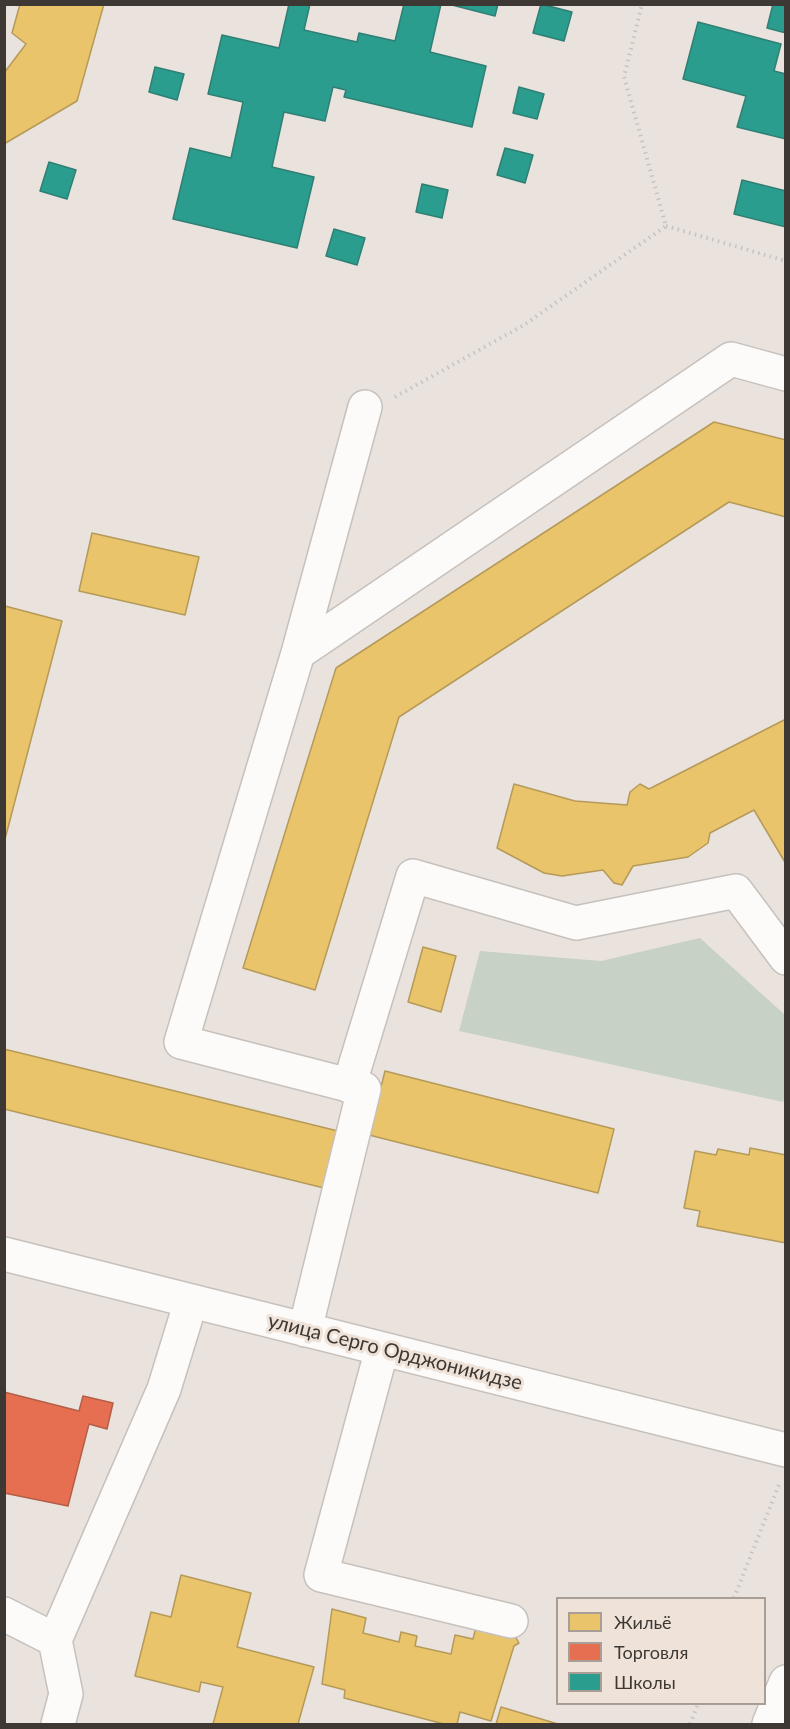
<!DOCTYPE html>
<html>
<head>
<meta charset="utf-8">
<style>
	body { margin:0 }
	#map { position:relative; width:790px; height:1729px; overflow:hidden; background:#eae3dd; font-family:Lato,sans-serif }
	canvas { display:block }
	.frame { position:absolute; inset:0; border:6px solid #3d3834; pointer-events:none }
	.legend { position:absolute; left:556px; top:1597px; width:210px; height:108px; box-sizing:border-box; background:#efe2d8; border:2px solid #a89e96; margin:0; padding:8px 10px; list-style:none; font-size:18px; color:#3d3834 }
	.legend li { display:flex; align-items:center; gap:12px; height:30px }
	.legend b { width:30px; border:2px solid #a89e96 }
</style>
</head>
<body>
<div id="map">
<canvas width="790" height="1729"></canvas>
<div class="frame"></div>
<ul class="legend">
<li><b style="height:16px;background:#e9c46a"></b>Жильё</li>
<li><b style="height:16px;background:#e76f51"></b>Торговля</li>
<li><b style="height:16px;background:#2a9d8f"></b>Школы</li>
</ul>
</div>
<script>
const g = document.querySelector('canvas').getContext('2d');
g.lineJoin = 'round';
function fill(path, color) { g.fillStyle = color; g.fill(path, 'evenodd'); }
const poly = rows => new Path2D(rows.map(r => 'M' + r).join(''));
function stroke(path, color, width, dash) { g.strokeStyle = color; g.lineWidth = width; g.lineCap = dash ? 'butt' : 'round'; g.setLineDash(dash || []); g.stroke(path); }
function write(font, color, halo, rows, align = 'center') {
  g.font = font + ' Lato,sans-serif'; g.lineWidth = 6; g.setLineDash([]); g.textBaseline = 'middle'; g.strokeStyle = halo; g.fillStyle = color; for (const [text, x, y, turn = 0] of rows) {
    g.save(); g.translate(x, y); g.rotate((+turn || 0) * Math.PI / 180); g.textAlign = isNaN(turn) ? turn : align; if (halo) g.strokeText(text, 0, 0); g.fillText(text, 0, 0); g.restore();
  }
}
fill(poly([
	[700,938,785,1015,786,1094,783,1102,459,1031,480,951,601,961]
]), '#c7d1c6');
const homes = poly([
	[20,4,104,4,77,101,4,144,4,73,26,44,12,33,20,4],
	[714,422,786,440,786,517,729,502,399,717,315,990,243,968,336,668,714,422],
	[92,533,199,557,185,615,79,591,92,533],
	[5,606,62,621,4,843,4,607,5,606],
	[786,719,786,864,754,810,710,833,708,843,688,857,633,866,622,885,614,883,603,870,562,876,544,873,497,848,514,784,575,801,627,805,630,792,640,784,649,789,786,719],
	[423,947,456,956,441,1012,408,1002,423,947],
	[4,1049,342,1132,328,1189,4,1109,4,1049],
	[385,1071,614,1129,598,1193,369,1135,385,1071],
	[750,1148,786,1155,786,1243,697,1226,700,1211,684,1208,695,1151,716,1155,718,1149,749,1155,750,1148],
	[181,1575,251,1593,237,1647,314,1667,298,1724,213,1724,223,1687,201,1682,199,1692,135,1676,151,1612,171,1617,181,1575],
	[332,1609,366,1618,363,1633,399,1642,401,1632,417,1636,415,1646,451,1654,455,1635,473,1639,476,1627,511,1629,519,1643,514,1646,491,1721,460,1712,457,1724,444,1724,344,1698,345,1690,322,1684,332,1609],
	[501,1707,558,1724,496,1724,501,1707]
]);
fill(homes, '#e9c46a');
stroke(homes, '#b59a5a', 1.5);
const shops = poly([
	[4,1392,79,1411,83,1396,113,1403,107,1429,89,1424,68,1506,4,1493,4,1392]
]);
fill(shops, '#e76f51');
stroke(shops, '#b45e48', 1.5);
const schools = poly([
	[289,4,310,4,304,30,357,42,359,33,395,41,404,4,441,4,430,52,486,66,472,127,344,97,346,90,333,87,325,121,284,112,272,167,314,177,297,248,173,219,190,148,231,158,243,102,208,94,222,35,279,48,289,4],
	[448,4,498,4,495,16,448,4],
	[541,4,572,12,564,41,533,33,541,4],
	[773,4,786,4,786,33,767,28,773,4],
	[698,22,781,44,774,71,786,74,786,139,737,127,746,96,683,79,698,22],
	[155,67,184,74,177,100,149,92,155,67],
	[519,87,544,94,537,119,513,113,519,87],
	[505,148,533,155,525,183,497,175,505,148],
	[49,162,76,170,67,199,40,191,49,162],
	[742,180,786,191,786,227,734,214,742,180],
	[422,184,448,190,442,218,416,212,422,184],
	[334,229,365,238,357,265,326,256,334,229]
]);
fill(schools, '#2a9d8f');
stroke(schools, '#307f74', 1.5);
const minor = poly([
	[298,653,731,359,786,374],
	[349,1086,413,876,576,923,736,891,786,958],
	[4,1254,786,1450],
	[305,1330,364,1089,181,1042,298,653,365,407],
	[382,1349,321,1575,511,1621],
	[4,1614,55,1640],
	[58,1724,66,1694,55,1640,164,1389,191,1301],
	[769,1724,786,1682]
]);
stroke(minor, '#c6c1bd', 36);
stroke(poly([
	[666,226,786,261],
	[395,397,524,325,666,226,624,77,642,4],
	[734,1598,780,1482],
	[690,1724,698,1704]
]), '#c5c3c1', 4, [1.5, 4.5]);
stroke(minor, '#fcfbfa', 33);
write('20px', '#3d3834', '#efe2d8', [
	["улица Серго Орджоникидзе",395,1352,14]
]);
</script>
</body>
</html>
